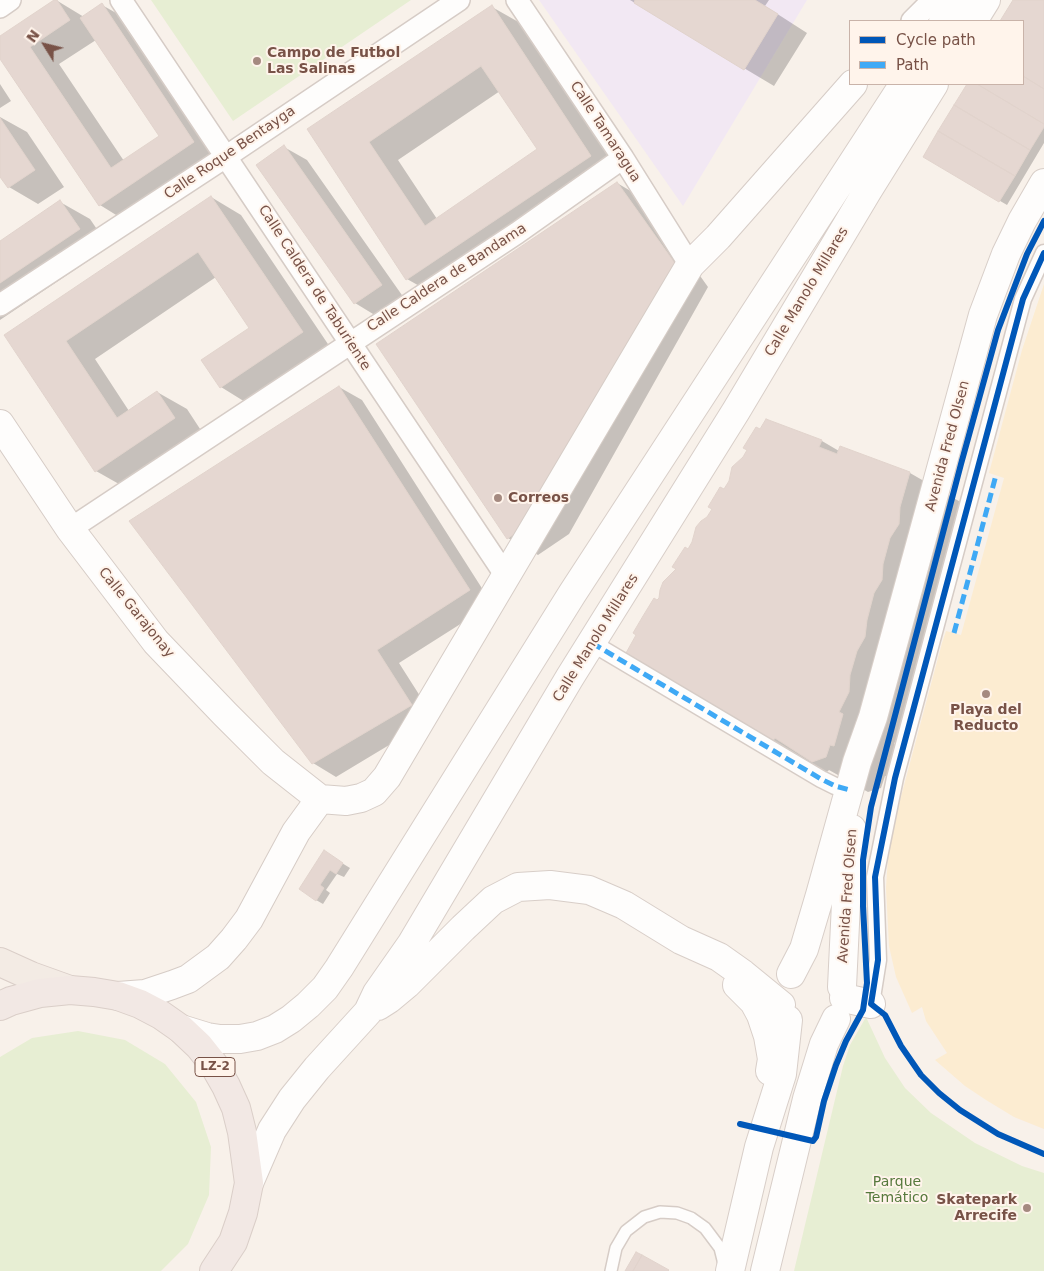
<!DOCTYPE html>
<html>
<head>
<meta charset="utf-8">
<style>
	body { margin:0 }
	#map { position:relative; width:1044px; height:1271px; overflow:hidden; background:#f8f1ea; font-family:"DejaVu Sans",sans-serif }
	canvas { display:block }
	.legend { position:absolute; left:849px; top:20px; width:175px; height:65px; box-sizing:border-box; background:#fff4eb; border:1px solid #c9b3a9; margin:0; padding:6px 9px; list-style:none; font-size:15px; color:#785247 }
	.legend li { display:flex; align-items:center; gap:10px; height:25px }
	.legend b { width:25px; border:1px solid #c9b3a9 }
	.north { position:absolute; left:20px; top:20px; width:50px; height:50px; -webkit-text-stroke:4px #fff4eb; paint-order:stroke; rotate:306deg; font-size:14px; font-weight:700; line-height:20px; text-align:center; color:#785247 }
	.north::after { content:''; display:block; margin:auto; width:18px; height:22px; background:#785247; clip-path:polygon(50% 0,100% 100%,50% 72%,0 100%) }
</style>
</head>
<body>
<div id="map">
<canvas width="1044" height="1271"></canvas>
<ul class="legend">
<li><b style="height:6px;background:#0057b8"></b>Cycle path</li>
<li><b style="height:6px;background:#3fa9f5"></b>Path</li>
</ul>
<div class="north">N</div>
</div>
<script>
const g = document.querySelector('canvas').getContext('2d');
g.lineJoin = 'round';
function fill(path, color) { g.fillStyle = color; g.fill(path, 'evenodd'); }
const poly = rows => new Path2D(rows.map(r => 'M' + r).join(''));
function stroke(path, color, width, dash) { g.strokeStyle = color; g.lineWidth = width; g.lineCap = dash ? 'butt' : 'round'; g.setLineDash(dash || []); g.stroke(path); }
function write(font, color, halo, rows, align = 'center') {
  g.font = font + ' "DejaVu Sans",sans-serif'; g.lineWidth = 4; g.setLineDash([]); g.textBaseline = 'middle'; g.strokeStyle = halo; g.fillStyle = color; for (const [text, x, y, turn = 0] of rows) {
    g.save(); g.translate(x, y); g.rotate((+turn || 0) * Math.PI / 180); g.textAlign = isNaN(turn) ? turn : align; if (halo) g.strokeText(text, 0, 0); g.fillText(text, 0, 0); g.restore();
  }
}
fill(poly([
	[539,0,807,0,683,206]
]), '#f2e8f3');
fill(poly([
	[151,0,411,0,233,121],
	[866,1017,885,1058,905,1088,931,1113,975,1143,1022,1166,1044,1173,1044,1271,794,1271,843,1066,850,1045],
	[78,1031,125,1040,165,1064,196,1102,211,1147,209,1195,188,1244,161,1271,0,1271,0,1057,32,1038]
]), '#e7eed3');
fill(poly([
	[1044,284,1044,1129,1014,1117,986,1100,965,1086,935,1060,947,1053,926,1021,922,1007,912,1013,896,977,889,946,886,888,888,857,894,823,942,643,946,631,961,635,1004,478,989,473,1022,350]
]), '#fcecd1');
fill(poly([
	[56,0,84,17,102,5,132,22,223,159,129,223,100,205,0,57,0,38],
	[96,40,160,136,124,161,59,64],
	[630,0,769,0,765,6,807,33,774,86],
	[1014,0,1044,0,1044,143,1007,205,925,157,968,84,1023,84,1023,21,1002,21],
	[492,7,522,24,620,173,437,296,407,279,309,130],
	[500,91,539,149,437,219,398,160],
	[0,84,11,101,0,108],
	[0,117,27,132,64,187,38,204,9,187,0,174],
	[284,147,307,160,404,298,378,317,355,303],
	[617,183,646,200,708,287,569,534,538,555,508,538,378,344],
	[211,197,241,215,332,350,250,405,221,387,251,328,216,277,95,359,129,411,157,392,187,409,204,435,126,488,96,471,6,335],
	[60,202,90,219,109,247,0,320,0,242],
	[339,387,362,400,492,604,399,663,434,718,336,777,313,763,131,521],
	[766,421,822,441,839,451,840,448,910,473,964,504,920,668,912,683,905,707,904,724,894,744,897,746,889,777,885,776,881,788,868,792,829,770,827,772,773,741,658,602],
	[324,852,350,868,344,877,337,874,326,890,330,893,323,904,316,900]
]), '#0003');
const building = poly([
	[54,0,57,0,70,20,30,47,111,168,159,136,80,18,102,3,194,142,99,206,0,59,0,36,54,0],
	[635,0,755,0,778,14,744,70,634,3,635,0],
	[1013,0,1044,0,1044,89,1023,76,1023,21,1000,21,1013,0],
	[492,5,591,156,406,280,307,129,492,5],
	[481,66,537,149,425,226,369,142,481,66],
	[1023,76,1044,89,1044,124,977,84,1023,84,1023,76],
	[967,84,977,84,1044,124,1044,127,1030,150,954,105,967,84],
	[954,105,1030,150,1015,176,938,131,954,105],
	[0,118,35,170,8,188,0,177,0,118],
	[938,131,1015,176,999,202,923,157,938,131],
	[284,145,382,285,354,304,256,165,284,145],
	[617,182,679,269,539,517,507,539,376,344,617,182],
	[211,196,303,332,220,388,201,360,249,328,198,252,66,341,117,418,157,391,175,418,95,472,4,335,211,196],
	[60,200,80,229,0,283,0,241,60,200],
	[339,386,470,590,377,650,412,705,312,764,129,521,339,386],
	[766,419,822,440,819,447,837,454,840,446,910,472,900,507,899,524,890,538,883,564,882,580,874,593,867,620,865,637,857,651,850,675,849,692,839,712,843,714,834,746,830,745,826,757,812,762,775,738,772,742,626,653,636,635,633,633,643,616,654,598,657,600,659,598,660,590,663,582,676,569,672,567,685,547,688,549,692,542,696,527,701,521,707,517,712,509,708,507,720,487,724,489,729,481,732,467,743,457,747,450,743,448,756,427,760,429,766,419],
	[324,850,343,863,336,874,330,870,320,885,324,888,316,901,299,889,324,850],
	[636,1252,642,1255,633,1271,625,1271,636,1252],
	[642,1255,669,1270,668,1271,633,1271,642,1255]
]);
fill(building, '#e5d7d1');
stroke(building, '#e1d3cc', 1);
const service = poly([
	[611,1271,616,1248,626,1231,644,1217,660,1212,677,1213,691,1218,705,1228,720,1248,724,1264]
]);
const pedestrian = poly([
	[592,643,821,779,835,786,850,790],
	[871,1004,878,960,875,877,895,778,1023,299,1044,253]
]);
const minor = poly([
	[121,0,506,576],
	[517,0,623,158,690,265],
	[0,7,10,0],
	[912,21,933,0],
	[0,305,227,156,459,0],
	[70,529,517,233,623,158]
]);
const tertiary = poly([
	[0,424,70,529,156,642,225,714,273,762,320,799],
	[320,799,346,801,361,798,374,792,387,777,690,265,718,237,853,84],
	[118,996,145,994,172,985,188,979,218,957,234,939,249,919,296,832,320,799],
	[844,998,871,1004]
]);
const secondary = poly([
	[943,21,956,0],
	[973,21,986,0],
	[791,974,804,949,820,895,857,762,873,717,983,315,1006,254,1022,221,1044,183],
	[737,985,754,1002,761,1015,768,1036,772,1059,770,1071],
	[842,987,847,882,852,829],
	[378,1006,389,999,407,984,463,928,493,900,518,887,550,885,589,890,624,905,681,940,719,957,743,974,781,1005],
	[181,1029,207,1037,220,1039,240,1039,257,1036,275,1029,291,1019,308,1005,325,988,339,968,572,594,904,84],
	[249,1183,272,1130,292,1099,317,1068,368,1012,377,993,412,943,570,677,736,411,868,190,934,84],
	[730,1271,759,1147,782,1074,788,1020],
	[765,1271,807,1099,824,1044,836,1019]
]);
const primary = poly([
	[0,962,31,976,70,990]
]);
const trunk = poly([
	[0,1006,11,1001,40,993,70,990,94,992,118,996,140,1004,161,1015,181,1029,199,1046,214,1065,226,1086,236,1108,242,1132,249,1183,243,1213,233,1242,214,1271]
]);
stroke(service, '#d6ccc6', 14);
stroke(pedestrian, '#d6ccc6', 19);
stroke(minor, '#d6ccc6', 24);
stroke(tertiary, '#d6ccc6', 30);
stroke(secondary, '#d8cec8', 30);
stroke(primary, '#dacec8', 30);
stroke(trunk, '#dacec8', 30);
stroke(poly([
	[889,1022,901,1046,921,1075,939,1093,960,1110,998,1134,1044,1154]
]), '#dad0cc', 3, [1, 4]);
stroke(service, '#fefdfc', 11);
stroke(pedestrian, '#fefdfc', 16);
stroke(minor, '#fefdfc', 21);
stroke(tertiary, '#fefdfc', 28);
stroke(secondary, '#fefdfc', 28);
stroke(primary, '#f3ebe4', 28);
stroke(trunk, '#f2e8e4', 28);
stroke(poly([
	[954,633,996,475],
	[592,643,821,779,835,786,850,790]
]), '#3fa9f5', 5, [10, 5]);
stroke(poly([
	[1044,253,1023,299,895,778,875,877,878,960,871,1004,885,1015,901,1046,921,1075,939,1093,960,1110,998,1134,1044,1154],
	[740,1124,813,1141,816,1137,824,1101,836,1065,846,1041,863,1010,867,983,863,906,863,860,871,807,961,464,998,330,1027,254,1044,221]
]), '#0057b8', 6);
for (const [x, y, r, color] of [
	[257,61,5,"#a58a80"],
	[498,498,5,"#a58a80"],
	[986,694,5,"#a58a80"],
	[1027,1208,5,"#a58a80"]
]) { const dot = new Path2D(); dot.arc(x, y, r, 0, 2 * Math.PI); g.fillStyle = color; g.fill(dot); stroke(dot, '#fff4eb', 2); }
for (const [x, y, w] of [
	[215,1067,40]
]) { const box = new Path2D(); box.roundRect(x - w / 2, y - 9.5, w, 19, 4); g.fillStyle = '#fff4eb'; g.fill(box); stroke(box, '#785247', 1); }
write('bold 12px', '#785247', null, [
	["LZ-2",215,1067]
]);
write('bold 14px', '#785247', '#fff4eb', [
	["Campo de Futbol",267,53],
	["Las Salinas",267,69],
	["Correos",508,498],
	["Playa del",986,710,"center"],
	["Reducto",986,726,"center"],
	["Skatepark",1017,1200,"right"],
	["Arrecife",1017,1216,"right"]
], 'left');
write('14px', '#785247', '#fff4eb', [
	["Calle Tamaragua",605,132,57],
	["Calle Roque Bentayga",230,153,-34],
	["Calle Caldera de Bandama",447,278,-33],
	["Calle Caldera de Taburiente",314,288,57],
	["Calle Manolo Millares",807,292,-59],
	["Avenida Fred Olsen",948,446,-75],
	["Calle Garajonay",136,613,51],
	["Calle Manolo Millares",596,638,-58],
	["Avenida Fred Olsen",848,896,-86]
]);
write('14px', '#56793c', '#fff4eb', [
	["Parque",897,1182],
	["Temático",897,1198]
]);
</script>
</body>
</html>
